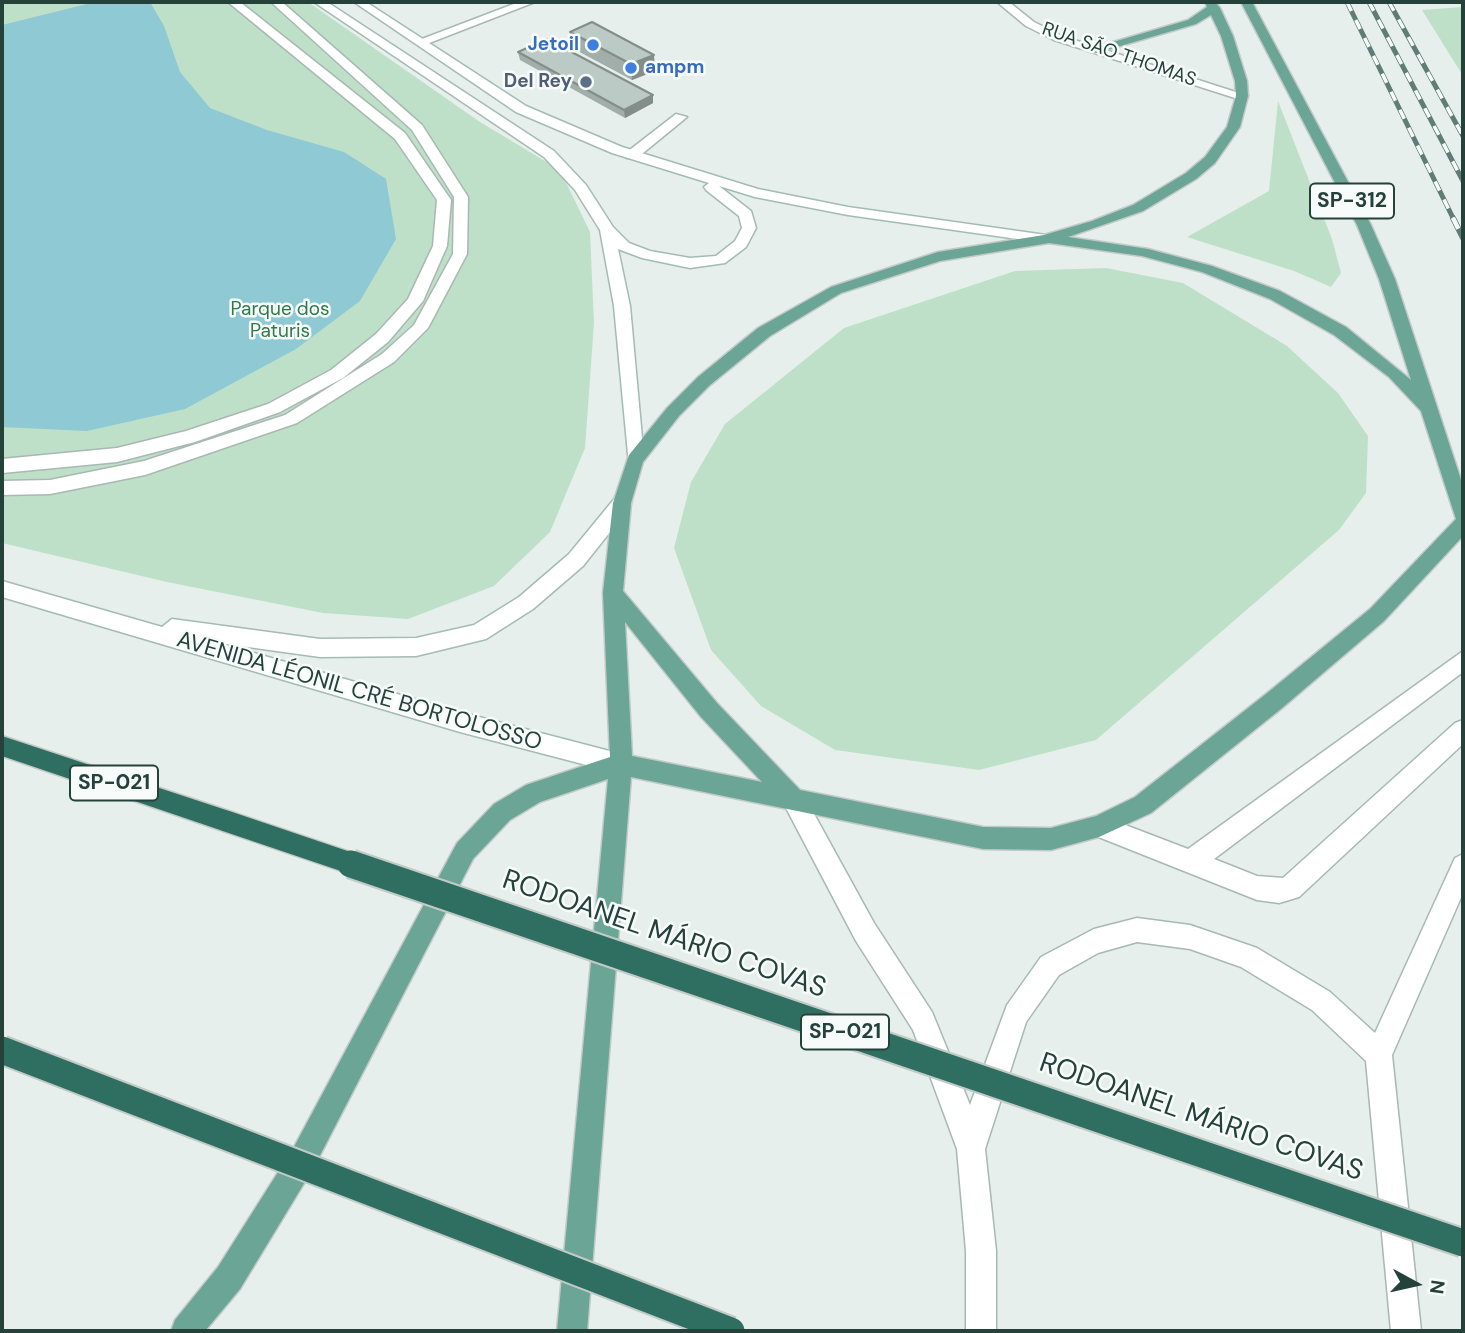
<!DOCTYPE html>
<html>
<head>
<meta charset="utf-8">
<style>
	body { margin:0 }
	#map { position:relative; width:1465px; height:1333px; overflow:hidden; background:#e6efeb; font-family:"DM Sans",sans-serif }
	canvas { display:block }
	.frame { position:absolute; inset:0; border:4px solid #24423a; pointer-events:none }
	.north { position:absolute; left:1381px; top:1249px; width:70px; height:70px; -webkit-text-stroke:5px #f7fbf9; paint-order:stroke; rotate:98deg; font-size:19px; font-weight:700; line-height:28px; text-align:center; color:#24423a }
	.north::after { content:''; display:block; margin:auto; width:24px; height:32px; background:#24423a; clip-path:polygon(50% 0,100% 100%,50% 72%,0 100%) }
</style>
</head>
<body>
<div id="map">
<canvas width="1465" height="1333"></canvas>
<div class="frame"></div>
<div class="north">N</div>
</div>
<script>
const g = document.querySelector('canvas').getContext('2d');
g.lineJoin = 'round';
function fill(path, color) { g.fillStyle = color; g.fill(path, 'evenodd'); }
const poly = rows => new Path2D(rows.map(r => 'M' + r).join(''));
function stroke(path, color, width, dash) { g.strokeStyle = color; g.lineWidth = width; g.lineCap = dash ? 'butt' : 'round'; g.setLineDash(dash || []); g.stroke(path); }
function write(font, color, halo, rows, align = 'center') {
  g.font = font + ' "DM Sans",sans-serif'; g.lineWidth = 5; g.setLineDash([]); g.textBaseline = 'middle'; g.strokeStyle = halo; g.fillStyle = color; for (const [text, x, y, turn = 0] of rows) {
    g.save(); g.translate(x, y); g.rotate((+turn || 0) * Math.PI / 180); g.textAlign = isNaN(turn) ? turn : align; if (halo) g.strokeText(text, 0, 0); g.fillText(text, 0, 0); g.restore();
  }
}
fill(poly([
	[2,2,308,2,480,122,560,170,590,232,594,323,585,448,550,532,494,586,408,619,323,613,167,582,2,543],
	[1463,7,1463,76,1422,10],
	[1278,101,1332,239,1341,273,1331,287,1294,271,1187,237,1269,191],
	[1106,268,1183,283,1287,346,1338,393,1368,436,1366,493,1339,530,1096,740,979,770,835,750,761,706,711,650,674,548,691,482,725,424,844,328,1015,271]
]), '#bfe0c8');
fill(poly([
	[95,2,150,2,164,26,180,72,210,108,267,130,344,152,386,179,396,239,360,301,296,349,185,409,87,431,2,427,2,25]
]), '#8ec9d4');
const service = poly([
	[228,2,240,2,405,133,451,200,447,246,423,301,388,342,343,378,280,412,195,442,117,462,2,473,2,459,117,448,186,431,268,404,331,370,376,334,408,299,433,246,437,200,395,139,228,2],
	[271,2,282,2,422,125,468,197,467,254,428,328,394,362,297,423,145,475,50,494,2,495,2,481,50,480,144,461,285,415,382,354,414,325,453,254,454,197,412,130,271,2],
	[676,114,687,117,637,158,627,158,627,152,676,114],
	[1463,651,1463,672,1214,859,1257,876,1283,878,1455,723,1463,720,1463,744,1299,897,1279,903,1257,900,1091,834,1087,826,1091,818,1099,815,1188,849,1463,651],
	[794,789,802,792,874,923,932,1012,970,1105,1007,1005,1041,957,1094,929,1137,918,1190,925,1257,948,1330,992,1375,1033,1455,858,1463,854,1463,893,1392,1055,1421,1331,1391,1331,1366,1061,1312,1010,1241,967,1190,949,1137,942,1098,953,1059,975,1026,1022,985,1149,996,1251,996,1331,966,1331,966,1251,957,1149,913,1030,856,941,786,808,783,800,786,792,794,789]
]);
const minor = poly([
	[519,2,535,2,424,45,414,42,519,2],
	[997,2,1009,2,1034,22,1062,36,1248,96,1238,99,1054,40,1026,26,997,2]
]);
const secondary = poly([
	[314,2,327,2,554,151,586,185,613,227,629,243,650,251,690,258,716,256,735,241,742,228,739,216,706,190,704,187,709,183,612,153,516,112,354,2,366,2,526,106,622,147,758,189,848,207,1046,235,1053,239,1046,243,848,215,755,197,719,186,751,211,756,228,746,247,725,263,690,268,642,258,618,249,630,306,644,460,641,465,629,465,614,306,600,230,575,190,544,157,314,2],
	[622,496,629,498,631,503,629,508,583,566,533,609,486,639,416,656,320,657,219,643,460,712,621,754,629,757,632,764,629,771,621,774,460,732,2,597,2,581,162,627,172,619,320,639,416,638,474,625,519,597,569,554,615,498,622,496]
]);
const primary = poly([
	[1205,2,1215,2,1220,8,1233,36,1247,81,1248,96,1240,127,1215,163,1196,179,1143,211,1068,237,1148,249,1212,266,1280,291,1346,327,1411,380,1379,279,1357,225,1241,2,1252,2,1371,225,1395,279,1463,486,1463,536,1384,621,1282,708,1151,813,1099,837,1051,850,983,849,631,777,587,1331,557,1331,608,779,540,802,510,820,473,859,314,1167,240,1289,205,1331,171,1331,175,1320,218,1267,294,1147,457,843,494,804,526,785,610,757,603,593,613,503,629,455,667,408,698,377,758,328,831,287,938,252,1044,235,1092,221,1133,205,1186,173,1205,157,1227,127,1236,96,1235,81,1221,36,1211,15,1196,24,1096,53,1086,50,1188,20,1207,7,1205,2],
	[1049,243,1142,256,1202,272,1270,299,1334,335,1389,377,1421,411,1456,519,1370,609,1266,694,1135,797,1096,816,1051,828,983,827,800,790,717,703,623,591,631,503,643,462,679,416,710,385,770,336,841,293,940,261,1049,243],
	[625,622,701,717,762,782,632,756,625,622]
]);
const motorway = poly([
	[2,736,226,810,234,813,238,821,234,829,226,832,2,756,2,736]
]);
stroke(service, '#a8b8b2', 3);
stroke(minor, '#a8b8b2', 3);
stroke(secondary, '#a4bbb3', 3);
stroke(primary, '#c2cac8', 3);
stroke(motorway, '#c2cac8', 3);
fill(service, '#fff');
fill(minor, '#fff');
fill(secondary, '#fff');
fill(primary, '#6aa596');
fill(motorway, '#2f6f62');
const railFar1 = poly([
	[1347,2,1454,220],
	[1369,2,1463,181],
	[1389,2,1463,136]
]);
const rail = poly([
	[1453,218,1463,238]
]);
stroke(railFar1, '#5f7d75', 5);
stroke(rail, '#5f7d75', 6);
stroke(railFar1, '#f7fbf9', 3.5, [10]);
stroke(rail, '#f7fbf9', 4.5, [12]);
const motorwayBridgeFar1 = poly([
	[226,821,356,865]
]);
const motorwayBridge = poly([
	[351,864,1463,1243],
	[2,1050,731,1331]
]);
stroke(motorwayBridgeFar1, '#c2cac8', 24, []);
stroke(motorwayBridge, '#c2cac8', 31, []);
stroke(motorwayBridgeFar1, '#2f6f62', 21);
stroke(motorwayBridge, '#2f6f62', 27);
fill(poly([
	[570,32,655,71,632,80,572,48],
	[518,52,653,95,653,103,625,118,520,60]
]), '#a1aea9');
fill(poly([
	[654,55,655,71,632,80,631,64],
	[653,95,653,103,625,118,624,110]
]), '#838d89');
const building = poly([
	[592,22,654,55,631,64,570,32,592,22],
	[547,39,653,95,624,110,518,52,547,39]
]);
fill(building, '#bbcac4');
stroke(building, '#838d89', 2);
for (const [x, y, r, color] of [
	[593,45,7,"#3f7fe0"],
	[631,68,7,"#3f7fe0"],
	[586,82,7,"#5c6f8a"]
]) { const dot = new Path2D(); dot.arc(x, y, r, 0, 2 * Math.PI); g.fillStyle = color; g.fill(dot); stroke(dot, '#f7fbf9', 2.5); }
write('bold 19px', '#366cbe', '#f7fbf9', [
	["Jetoil",579,45],
	["ampm",645,68,"left"]
], 'right');
write('19px', '#24423a', '#f7fbf9', [
	["RUA SÃO THOMAS",1119,55,19]
]);
write('bold 19px', '#4e5e75', '#f7fbf9', [
	["Del Rey",572,82]
], 'right');
write('19px', '#2d7a4b', '#f7fbf9', [
	["Parque dos",280,310],
	["Paturis",280,332]
]);
for (const [x, y, w] of [
	[1352,201,84],
	[114,783,88],
	[845,1032,88]
]) { const box = new Path2D(); box.roundRect(x - w / 2, y - 17.5, w, 35, 5); g.fillStyle = '#f7fbf9'; g.fill(box); stroke(box, '#24423a', 2); }
write('bold 21px', '#24423a', null, [
	["SP-312",1352,201],
	["SP-021",114,783],
	["SP-021",845,1032]
]);
write('23px', '#24423a', '#f7fbf9', [
	["AVENIDA LÉONIL CRÉ BORTOLOSSO",359,692,16]
]);
write('28px', '#24423a', '#f7fbf9', [
	["RODOANEL MÁRIO COVAS",664,935,19],
	["RODOANEL MÁRIO COVAS",1201,1118,19]
]);
</script>
</body>
</html>
